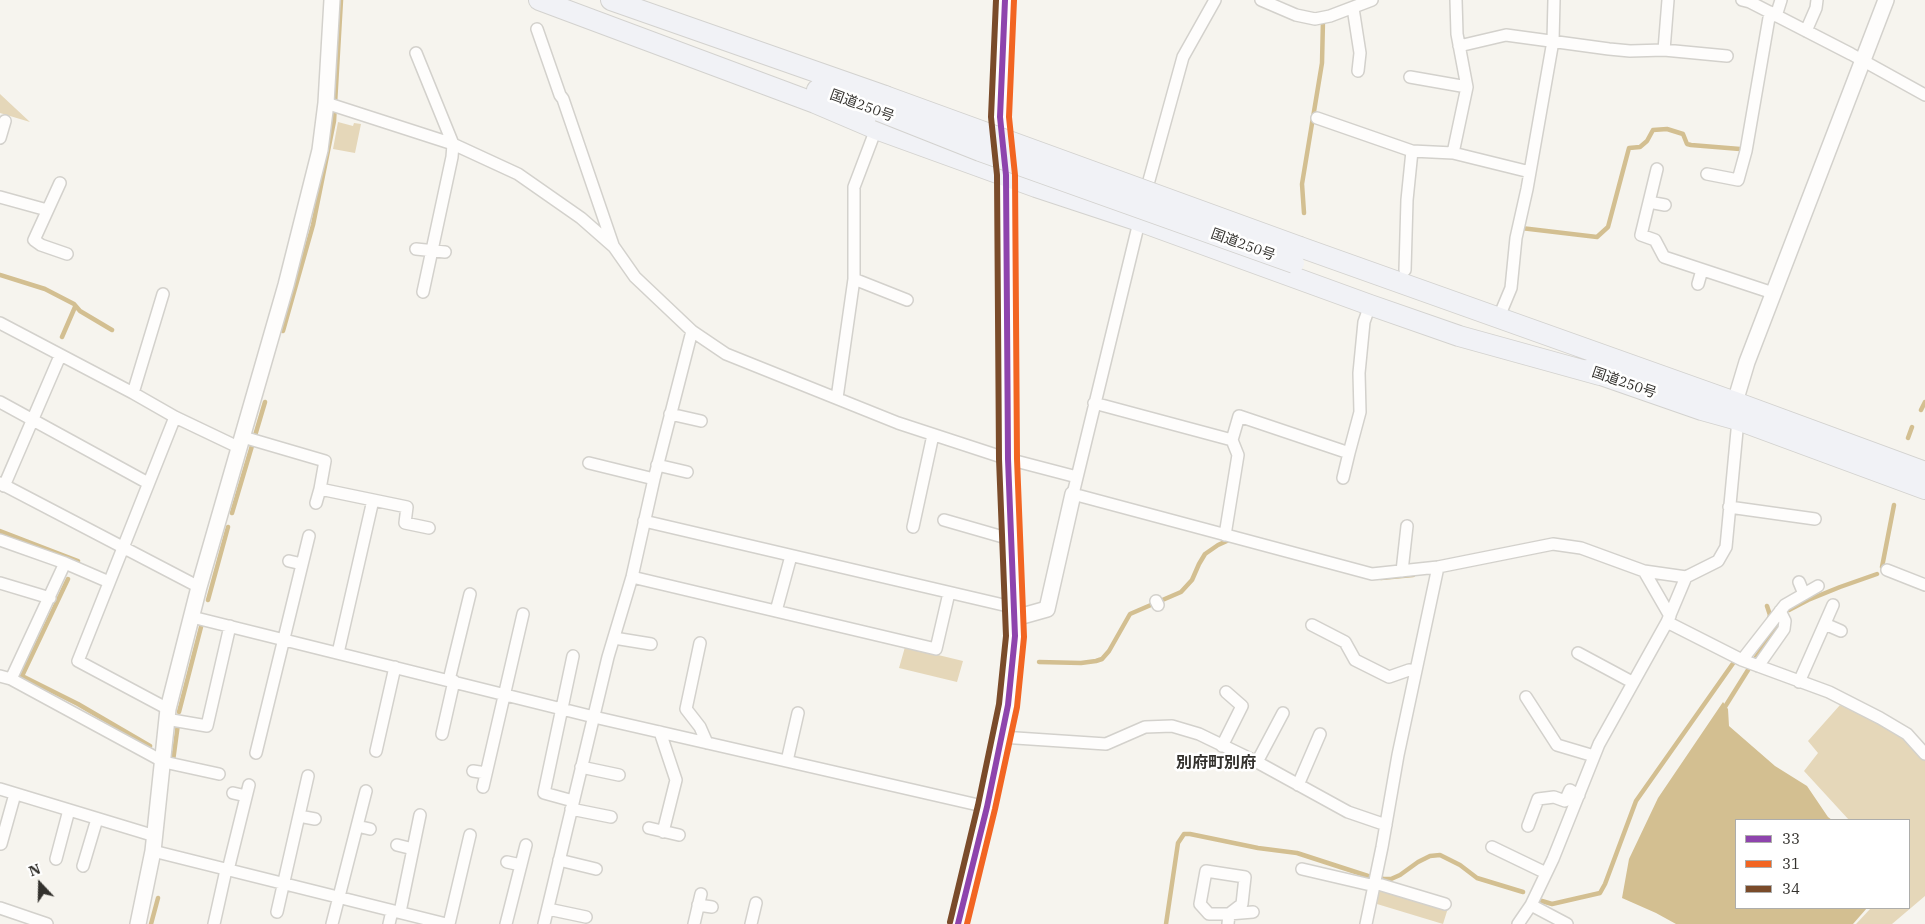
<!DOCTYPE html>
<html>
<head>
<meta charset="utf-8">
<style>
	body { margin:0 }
	#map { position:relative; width:1925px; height:924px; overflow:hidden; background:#f6f4ee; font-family:"IBM Plex Serif",serif }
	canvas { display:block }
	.legend { position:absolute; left:1735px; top:819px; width:175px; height:90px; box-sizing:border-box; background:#fff; border:1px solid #adadab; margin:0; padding:6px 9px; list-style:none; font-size:15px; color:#33312d }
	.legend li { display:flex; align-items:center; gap:10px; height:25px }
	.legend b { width:25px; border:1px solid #adadab }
	.north { position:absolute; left:15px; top:859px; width:50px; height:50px; -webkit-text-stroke:4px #fff; paint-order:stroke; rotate:339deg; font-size:14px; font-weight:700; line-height:20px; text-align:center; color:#33312d }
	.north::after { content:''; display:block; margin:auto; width:18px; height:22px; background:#33312d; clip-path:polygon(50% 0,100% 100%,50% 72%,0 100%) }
</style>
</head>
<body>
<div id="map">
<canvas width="1925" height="924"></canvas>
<ul class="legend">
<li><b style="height:6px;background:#8e44ad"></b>33</li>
<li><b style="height:6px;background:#f26522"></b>31</li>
<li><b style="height:6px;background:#7a4b2a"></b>34</li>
</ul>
<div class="north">N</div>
</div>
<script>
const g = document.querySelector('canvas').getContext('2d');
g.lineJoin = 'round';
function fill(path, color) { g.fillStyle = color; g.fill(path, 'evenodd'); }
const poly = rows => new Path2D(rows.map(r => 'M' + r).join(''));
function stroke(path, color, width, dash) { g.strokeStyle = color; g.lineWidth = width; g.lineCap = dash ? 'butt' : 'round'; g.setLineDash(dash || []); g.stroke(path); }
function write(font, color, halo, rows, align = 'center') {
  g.font = font + ' "IBM Plex Serif","Noto Sans JP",serif'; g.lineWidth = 5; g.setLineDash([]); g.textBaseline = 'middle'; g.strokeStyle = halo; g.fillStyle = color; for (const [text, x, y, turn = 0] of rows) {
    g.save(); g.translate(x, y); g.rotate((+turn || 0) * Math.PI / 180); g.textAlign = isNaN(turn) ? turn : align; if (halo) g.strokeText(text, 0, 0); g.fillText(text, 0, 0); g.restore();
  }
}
fill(poly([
	[0,94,30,122,0,113],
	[338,122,353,126,354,123,361,124,355,153,333,149],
	[905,647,963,661,957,682,899,668],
	[1840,705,1903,736,1925,760,1925,896,1892,924,1856,924,1871,908,1909,908,1909,820,1849,820,1804,771,1818,753,1808,741],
	[1384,888,1448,908,1443,924,1377,904,1378,892]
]), '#e5d7b9');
fill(poly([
	[1723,702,1728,709,1729,726,1775,766,1807,786,1828,817,1832,820,1736,820,1736,908,1867,908,1853,924,1676,924,1656,913,1622,898,1629,859,1658,798]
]), '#d3bf91');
stroke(poly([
	[1304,213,1302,184,1322,63,1323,20],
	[1522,225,1521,228,1597,237,1608,227,1629,148,1640,147,1647,141,1653,130,1667,129,1683,134,1687,144,1691,145,1740,149],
	[0,275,45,289,74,304,80,311,112,330],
	[283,331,313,225,334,121,341,0],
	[62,337,75,307],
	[1921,410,1925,402],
	[1908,438,1912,427],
	[232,513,265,402],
	[0,531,78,561],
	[1882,567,1894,505],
	[1381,578,1413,575],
	[68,579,22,676,78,704,150,746],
	[208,600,228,527],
	[1767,606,1770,615,1769,618],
	[1789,610,1808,600,1840,587,1877,574],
	[1754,660,1779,624],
	[1039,662,1081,663,1096,661,1102,659,1109,651,1130,614,1181,592,1192,580,1199,564,1205,554,1218,545,1229,540],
	[1723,710,1748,670],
	[179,712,201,627],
	[173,761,178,724],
	[1542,901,1552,904,1600,893,1605,884,1636,801,1734,662],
	[151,924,158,898],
	[1166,924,1178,843,1184,834,1190,834,1258,848,1297,853,1368,876,1384,879,1391,879,1400,875,1418,862,1430,856,1440,855,1460,865,1477,878,1523,892]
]), '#d3bf91', 4.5);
const minor = poly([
	[1261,0,1296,15,1315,19,1330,16,1372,0],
	[1742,0,1750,2,1851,54,1925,95],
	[1353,8,1360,53,1358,71],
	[1776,16,1781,0],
	[537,29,560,95,563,99,613,245],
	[1806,31,1816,8,1817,0],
	[1459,46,1506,35,1609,49,1630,51,1664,50,1727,56],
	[1664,50,1668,0],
	[416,53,453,144,452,157,423,292],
	[1410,77,1467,87],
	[326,103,453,144,518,174,581,218,614,247,635,277,692,331,726,354,898,423,1008,459,1077,477],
	[1317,118,1412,151],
	[0,138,5,121],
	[1453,153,1530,172],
	[1657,169,1641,235,1655,240,1664,257,1773,293],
	[1707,174,1738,180,1746,151,1770,12],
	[60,183,34,240,41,245,67,254],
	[1145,195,1183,57,1215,0],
	[0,197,47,210],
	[1649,202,1665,205],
	[1140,218,1073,494,1372,574,1438,567,1553,544,1581,548,1644,571,1686,577],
	[416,249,445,252],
	[1405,270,1407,200,1412,151,1453,153,1467,87,1457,34,1456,0],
	[854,279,907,300],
	[1698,284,1702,270],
	[1501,312,1511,288,1516,238,1527,189,1553,41,1554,0],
	[0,323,133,393,175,417,240,448],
	[133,393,163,294],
	[837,398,854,279,854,187,876,129],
	[0,402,148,483],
	[1094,403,1232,440],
	[670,414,701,421],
	[243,437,325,461,320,489,407,507,405,523,429,528],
	[589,463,654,479],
	[657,465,687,472],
	[1343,478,1349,453],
	[0,483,199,587],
	[4,486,60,356],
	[316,503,320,489],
	[1729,507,1815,519],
	[944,520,1010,539],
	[644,521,1012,607],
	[913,527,933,435],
	[1225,535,1238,455,1232,440,1239,416,1349,453,1360,412,1359,373,1364,322,1370,305],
	[0,540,65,563,109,582],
	[289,561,302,564],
	[1887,570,1925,585],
	[1402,571,1407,526],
	[1644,571,1670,616],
	[632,577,936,649,949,593],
	[1799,582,1804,594],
	[0,583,50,598],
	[1156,601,1158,605],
	[776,611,791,556],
	[192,617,594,717,987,807],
	[1667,622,1742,660,1829,692,1880,718,1907,734,1925,754],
	[1825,624,1841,631],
	[1312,625,1345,642,1355,660,1389,677,1409,670,1415,671],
	[614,638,651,644],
	[700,643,686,709,700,727,707,743],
	[338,653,373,500],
	[1578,653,1632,682],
	[573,656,544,793,573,801],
	[1742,660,1785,605,1818,586],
	[1758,666,1784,629,1785,621,1780,611],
	[0,676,11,679,164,762,219,774],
	[11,679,65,563],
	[449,680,470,594],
	[1799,682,1833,605],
	[1526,697,1557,745,1594,756],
	[168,709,78,661,175,417],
	[166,719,207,726,230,626],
	[660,732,676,780,663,832],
	[442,734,454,681],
	[1001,737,1106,744,1145,727,1172,726,1199,734,1257,762,1348,812,1386,825],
	[1222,746,1242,706,1226,692],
	[376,751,395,667],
	[256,753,309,536],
	[787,761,798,713],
	[1257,762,1283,713],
	[581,767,619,775],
	[473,771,486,773],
	[1298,785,1320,734],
	[483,787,523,614],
	[0,789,155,836],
	[233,793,246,796],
	[571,809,611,817],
	[299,816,315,819],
	[357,826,370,829],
	[1528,826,1538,799,1554,797,1565,801,1570,790,1579,795],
	[649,828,679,835],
	[1,844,15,794],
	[397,845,413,849],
	[1492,847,1546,873],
	[153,851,446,924],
	[56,859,69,810],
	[559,860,596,869],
	[507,862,521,865],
	[83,866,97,819],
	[1302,869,1375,886],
	[228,870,249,785],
	[1375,883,1445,904],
	[698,905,712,907],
	[1531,905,1567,924],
	[0,908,47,924],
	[548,909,586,917],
	[277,912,308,776],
	[400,912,420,815],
	[214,924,226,870],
	[332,924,366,791],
	[389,924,392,911],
	[449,924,470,835],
	[506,924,526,845],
	[544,924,608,657,632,577,654,479,692,331],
	[694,924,701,894],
	[751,924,756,903],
	[1228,924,1229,914,1242,904,1245,877,1206,871,1200,904,1209,914,1229,914,1253,912],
	[1366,924,1382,847,1398,755,1438,567],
	[1518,924,1531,905,1553,859,1599,744,1667,622,1686,577,1718,561,1726,547,1738,420]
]);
const tertiary = poly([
	[1736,411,1735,402,1747,362,1886,0],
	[1015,618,1047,609,1073,494],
	[138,924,153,851,168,709,199,587,286,285,320,150,326,103,332,0]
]);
const secondary = poly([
	[958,924,987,807,1008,705,1015,636,1008,459,1006,175,1000,117,1005,0]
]);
const trunk = poly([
	[539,0,815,103,876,129,1036,187,1139,221,1370,305,1459,336,1600,375],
	[611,0,885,96],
	[817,90,879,111],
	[1300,247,1735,402,1925,472],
	[1587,370,1702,410,1738,420,1925,489]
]);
stroke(minor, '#d3d1cc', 14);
stroke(tertiary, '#d3d1cc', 18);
stroke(secondary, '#d3d1cc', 19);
stroke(trunk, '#d3d2cf', 22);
stroke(minor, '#fefdfc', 11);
stroke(tertiary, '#fefdfc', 15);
stroke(secondary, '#fefdfc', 16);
stroke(trunk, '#f1f2f6', 20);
const trunkBridge = poly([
	[885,96,1300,247],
	[879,111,980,151,1294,263]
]);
stroke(trunkBridge, '#d3d2cf', 22, []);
stroke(trunkBridge, '#f1f2f6', 20);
stroke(poly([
	[958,924,987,807,1008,705,1015,636,1008,459,1006,175,1000,117,1005,0]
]), '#8e44ad', 6);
stroke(poly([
	[967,924,995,809,1017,707,1024,637,1017,459,1015,175,1009,117,1014,0]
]), '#f26522', 6);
stroke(poly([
	[950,922,978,805,999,704,1006,636,999,459,997,175,991,117,996,0]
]), '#7a4b2a', 6);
write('14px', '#33312d', '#fff', [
	["国道250号",862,106,20],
	["国道250号",1243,245,20],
	["国道250号",1624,383,19]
]);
write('bold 16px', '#33312d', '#fff', [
	["別府町別府",1216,763]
]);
</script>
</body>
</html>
